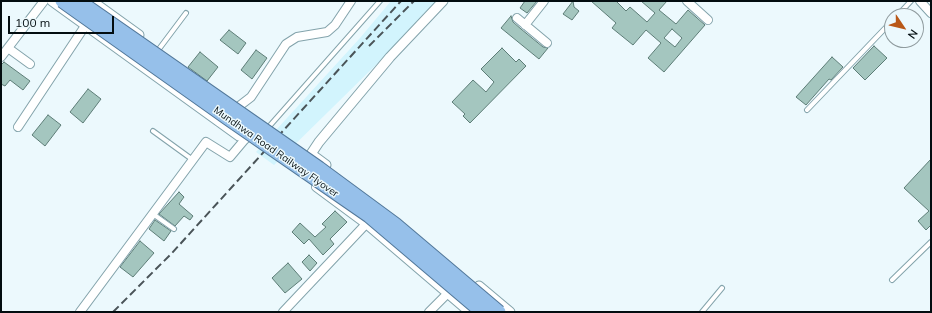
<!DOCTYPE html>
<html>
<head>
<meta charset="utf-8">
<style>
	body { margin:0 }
	#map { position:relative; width:932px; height:313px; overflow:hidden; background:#ecf9fd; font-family:Mulish,sans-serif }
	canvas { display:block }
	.frame { position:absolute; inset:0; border:2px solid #030d10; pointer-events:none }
	.north { position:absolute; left:884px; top:8px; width:40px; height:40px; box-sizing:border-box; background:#ecf9fd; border:1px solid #8f9b9e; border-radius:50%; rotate:125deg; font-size:11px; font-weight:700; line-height:16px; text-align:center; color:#030d10 }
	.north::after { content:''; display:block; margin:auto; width:14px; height:18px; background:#b95818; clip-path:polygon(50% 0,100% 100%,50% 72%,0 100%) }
	.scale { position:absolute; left:8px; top:16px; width:106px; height:18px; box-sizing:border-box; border:2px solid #030d10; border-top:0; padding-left:5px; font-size:12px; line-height:14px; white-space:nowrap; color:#030d10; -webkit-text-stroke:3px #ecf9fd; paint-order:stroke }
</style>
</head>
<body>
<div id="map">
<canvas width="932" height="313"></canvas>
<div class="frame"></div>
<div class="north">N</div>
<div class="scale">100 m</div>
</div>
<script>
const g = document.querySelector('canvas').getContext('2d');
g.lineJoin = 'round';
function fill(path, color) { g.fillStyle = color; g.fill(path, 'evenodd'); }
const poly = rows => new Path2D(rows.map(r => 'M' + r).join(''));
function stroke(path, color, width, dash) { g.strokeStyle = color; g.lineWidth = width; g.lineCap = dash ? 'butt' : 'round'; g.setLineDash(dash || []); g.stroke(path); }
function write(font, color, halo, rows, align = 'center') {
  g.font = font + ' Mulish,sans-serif'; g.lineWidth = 3; g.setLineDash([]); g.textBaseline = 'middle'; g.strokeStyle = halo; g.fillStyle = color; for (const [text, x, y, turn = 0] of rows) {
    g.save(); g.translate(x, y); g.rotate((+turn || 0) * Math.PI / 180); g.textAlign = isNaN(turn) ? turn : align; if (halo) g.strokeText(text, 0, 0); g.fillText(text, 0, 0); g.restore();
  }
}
fill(poly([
	[391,1,437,1,384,57,274,165,256,152,360,38]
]), '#d2f4fd');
const building = poly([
	[525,1,537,1,527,13,520,8,525,1],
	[573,1,574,7,579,11,572,20,563,14,573,1],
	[591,1,616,1,626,11,630,7,647,22,655,13,641,1,667,1,659,10,676,24,688,10,705,25,664,72,648,58,661,43,646,30,633,45,612,28,616,23,591,1],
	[672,29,682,38,675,47,664,38,672,29],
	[511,16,513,22,521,29,543,47,548,48,539,59,501,28,511,16],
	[229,30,246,43,238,54,220,40,229,30],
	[874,46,887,58,865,80,853,68,874,46],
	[502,48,516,62,519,59,526,66,470,123,463,116,465,114,452,102,473,80,486,92,494,82,481,69,502,48],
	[256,50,267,58,252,79,241,70,256,50],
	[200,52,218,67,207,81,188,67,200,52],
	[832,57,843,67,831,80,829,79,806,105,796,97,832,57],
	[4,62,30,81,23,90,10,80,5,86,1,84,1,65,4,62],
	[88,89,101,99,83,123,70,112,88,89],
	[48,115,61,125,45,146,32,135,48,115],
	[931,159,931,225,926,230,918,221,929,211,904,188,931,159],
	[179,192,184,197,179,204,193,216,190,220,184,216,175,226,159,214,179,192],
	[335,211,347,222,330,239,334,244,323,255,309,239,304,244,292,232,300,223,315,237,326,227,322,224,335,211],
	[155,220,171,231,164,241,149,229,155,220],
	[140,241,154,253,133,277,120,267,140,241],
	[309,255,317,263,310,271,302,262,309,255],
	[288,263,302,279,285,293,272,278,288,263]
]);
fill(building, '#a4c6bf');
stroke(building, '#5d7d77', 1);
const service = poly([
	[897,16,911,1],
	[159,49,186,13],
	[807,110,892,21],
	[266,130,380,1],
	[153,131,193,160],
	[153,214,174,229],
	[892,280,931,242],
	[702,312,722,288]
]);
const minor = poly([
	[687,1,708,20],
	[920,1,931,13],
	[517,18,547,43],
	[525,25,544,1],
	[8,48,30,64],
	[1,57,44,1],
	[238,107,251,97,286,44,297,37,327,32,335,25,351,1],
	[18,127,85,26],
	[316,187,366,224,469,312],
	[80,312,206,142,230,157,246,138],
	[283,312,366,224],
	[429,312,447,294]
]);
const tertiary = poly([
	[52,1,239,136,246,138,251,130],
	[92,1,139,35],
	[326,165,311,154,319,142,390,57,443,1],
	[479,286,510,312]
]);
stroke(service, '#83a3ab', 6);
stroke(minor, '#83a3ab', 10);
stroke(tertiary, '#83a3ab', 11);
stroke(service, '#fff', 4);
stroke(minor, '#fff', 8);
stroke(tertiary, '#fff', 9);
stroke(poly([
	[369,46,414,1],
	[113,312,172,253,401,1]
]), '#4a5458', 2, [8, 4]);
const trunkBridge = poly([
	[62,1,227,118,369,216,482,312],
	[79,1,319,168,395,224,499,312]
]);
stroke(trunkBridge, '#52789a', 15, []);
stroke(trunkBridge, '#96c0ea', 13);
write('10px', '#030d10', '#ecf9fd', [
	["Mundhwa Road Railway Flyover",276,152,35]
]);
</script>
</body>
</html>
